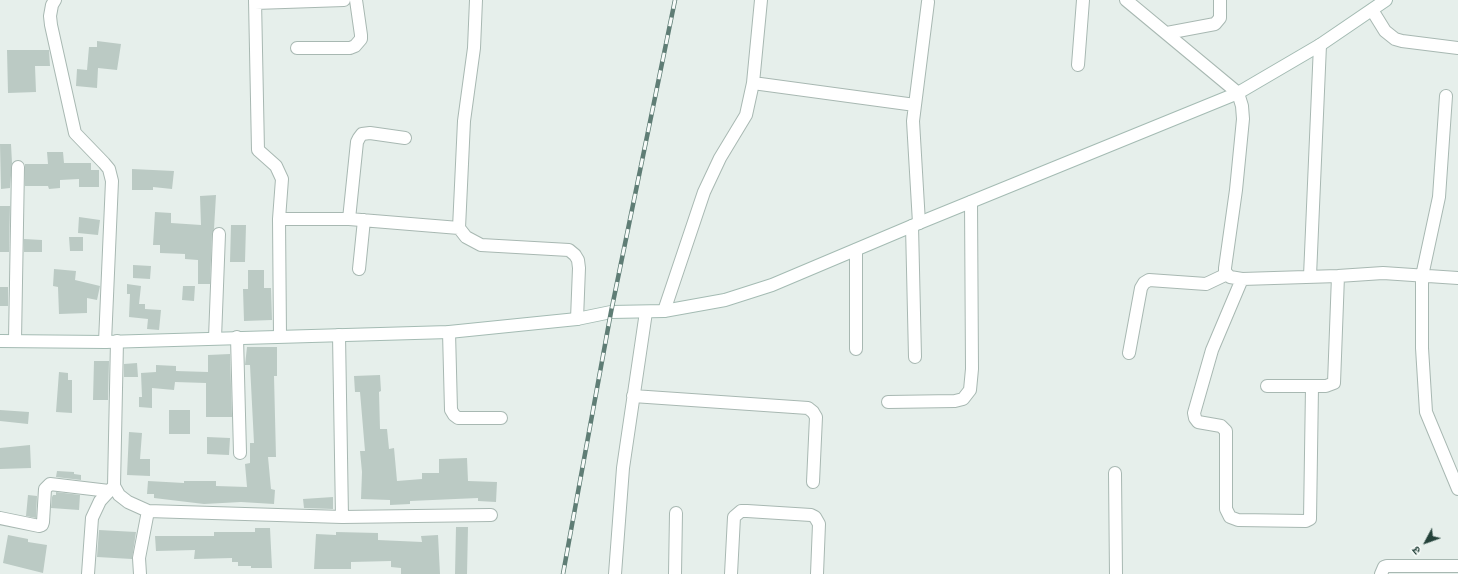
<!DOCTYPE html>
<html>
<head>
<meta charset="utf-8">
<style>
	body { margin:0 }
	#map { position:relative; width:1458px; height:574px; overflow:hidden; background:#e6efeb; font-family:"Sofia Sans Condensed","Noto Sans Devanagari",sans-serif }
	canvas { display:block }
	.north { position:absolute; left:1406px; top:522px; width:40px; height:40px; -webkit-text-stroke:3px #f7fbf9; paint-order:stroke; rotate:229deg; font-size:11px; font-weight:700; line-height:16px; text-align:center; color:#24423a }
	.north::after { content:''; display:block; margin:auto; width:14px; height:18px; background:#24423a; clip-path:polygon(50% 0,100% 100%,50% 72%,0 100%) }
</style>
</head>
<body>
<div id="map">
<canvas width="1458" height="574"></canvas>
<div class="north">उ</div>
</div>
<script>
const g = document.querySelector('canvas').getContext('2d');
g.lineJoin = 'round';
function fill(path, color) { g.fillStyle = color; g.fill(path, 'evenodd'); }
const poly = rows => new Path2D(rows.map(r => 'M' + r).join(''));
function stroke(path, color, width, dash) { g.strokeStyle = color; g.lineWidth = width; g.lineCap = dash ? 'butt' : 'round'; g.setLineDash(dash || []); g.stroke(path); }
fill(poly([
	[97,41,121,44,117,70,98,68,97,88,76,86,77,69,87,70,89,47,97,47],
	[7,50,49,50,50,66,35,66,36,92,8,93],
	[0,144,11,144,12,163,10,188,1,189],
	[47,152,63,152,64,163,91,163,91,170,99,170,99,187,79,187,79,179,60,180,60,188,49,189,48,186,25,186,25,164,48,164],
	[132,169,174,171,172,189,153,187,153,190,132,190],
	[216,195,214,229,212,234,210,284,198,284,198,260,185,259,185,254,160,253,160,245,153,245,155,212,171,213,171,223,201,225,200,196],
	[0,206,10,206,9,252,0,252],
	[79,217,100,220,98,235,78,233],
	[231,225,246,225,245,262,230,262],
	[69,237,83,237,83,251,70,251],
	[24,239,42,240,42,252,24,252],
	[133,265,151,266,150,279,133,278],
	[54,269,76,271,75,280,100,286,97,300,87,298,87,313,59,314,58,287,53,286],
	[248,270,264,270,264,288,271,288,272,320,244,321,243,289,248,289],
	[127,284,141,286,139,304,145,304,145,309,161,310,159,330,147,329,148,319,129,317,130,294,127,294],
	[183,286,195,286,194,301,182,300],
	[0,287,8,287,8,306,0,306],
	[247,347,277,347,277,376,274,376,276,457,268,457,271,489,275,490,274,504,241,502,204,504,154,498,154,494,147,494,148,481,184,483,184,481,216,481,216,486,247,487,245,464,250,463,250,443,254,443,250,365,245,365],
	[230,354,232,417,206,417,206,383,175,382,174,390,152,388,152,408,139,407,139,397,142,397,141,373,156,372,156,365,176,366,176,371,208,372,208,355],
	[94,361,109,361,108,400,93,400],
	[137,363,138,377,124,377,124,364],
	[59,372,68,373,68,380,72,380,72,413,56,412],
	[380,375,381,391,379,392,380,429,387,429,389,449,394,448,397,481,422,479,422,473,439,473,439,459,467,458,468,481,497,482,496,502,478,501,478,498,410,501,410,504,390,505,390,500,361,499,362,472,360,451,365,451,360,392,355,392,354,376],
	[0,410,29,412,28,424,0,421],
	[169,410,190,410,190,434,169,434],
	[129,432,142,433,140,459,150,459,150,476,127,475],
	[207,437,230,438,229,455,207,454],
	[30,445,31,468,0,469,0,448],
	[57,471,74,472,74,474,81,475,81,480,56,477],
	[56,492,80,495,79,510,51,508,52,497,53,495,56,495],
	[28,495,37,496,36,518,26,516],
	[333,497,333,509,304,508,303,499],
	[456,527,468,527,467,574,455,574],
	[255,528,270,528,272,568,251,568,251,566,238,566,238,562,232,562,232,558,194,559,195,550,156,551,155,536,214,536,214,532,255,532],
	[99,530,136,532,132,559,97,557],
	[336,532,378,533,378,540,422,542,421,536,438,535,440,574,401,574,401,568,391,567,391,561,351,562,351,569,314,569,316,534,336,535],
	[8,535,28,539,28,542,47,545,43,573,3,563]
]), '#bbcac4');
const minor = poly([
	[55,0,52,5,50,16,51,25,75,133,104,163,109,169,112,181,105,342],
	[255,0,258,150,276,166,282,179,279,219,280,336],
	[476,0,474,48,464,121,459,228,466,237,481,245,569,250,575,255,578,260,579,268,577,319],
	[1126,0,1238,93,1242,106,1243,119,1236,190,1225,268,1225,272,1230,277,1242,279,1338,276,1383,273,1458,278],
	[255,3,344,0],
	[1372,10,1385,31,1395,39,1402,41,1458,48],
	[1167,33,1215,24,1220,18,1220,0],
	[297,48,350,48,355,46,361,39,361,35,356,0],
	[1078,65,1083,0],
	[753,83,915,105],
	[1446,96,1439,197,1422,276,1422,348,1426,412,1458,489],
	[279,219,349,219,459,228],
	[349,219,357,142,359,138,362,134,370,133,405,138],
	[919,223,913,121,928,2],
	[912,226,915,357],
	[359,269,364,220],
	[1310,276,1320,45],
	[1242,279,1212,350,1194,413,1195,418,1198,422,1221,426,1226,431,1226,509,1230,517,1238,520,1306,521,1310,519,1312,387],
	[664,311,704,192,720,158,746,115,753,83,761,0],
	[449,332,451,410,454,415,458,418,501,418],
	[237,337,240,453],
	[215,338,219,234],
	[15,340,18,167],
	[117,341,114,486,119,495,128,502,148,511,342,517,339,335],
	[856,349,856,250],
	[1129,353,1141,288,1144,283,1149,280,1206,284,1227,274],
	[1267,386,1326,386,1334,383,1338,276],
	[633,396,808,408,813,412,816,417,813,482],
	[888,402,955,401,963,399,970,390,972,369,971,202],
	[1115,473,1116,574],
	[342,517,491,515],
	[0,518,39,526,42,525,43,522,45,489,50,484,109,491],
	[88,574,92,518,100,501,112,488],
	[140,574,139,558,148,511],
	[615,574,623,468,646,312],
	[675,574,676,513],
	[731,574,734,517,741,511,747,511,811,515,815,517,819,524,817,574],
	[1381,574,1384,567,1387,566,1458,566]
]);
const secondary = poly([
	[0,341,105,342,449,332,577,319,611,312,664,311,725,300,772,285,919,223,1238,93,1320,45,1386,0]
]);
stroke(minor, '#a8b8b2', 14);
stroke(secondary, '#a4bbb3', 14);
stroke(minor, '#fff', 12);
stroke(secondary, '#fff', 12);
const rail = poly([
	[563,574,611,312,675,0]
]);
stroke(rail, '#5f7d75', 4.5);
stroke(rail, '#f7fbf9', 3, [9]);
</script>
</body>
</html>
